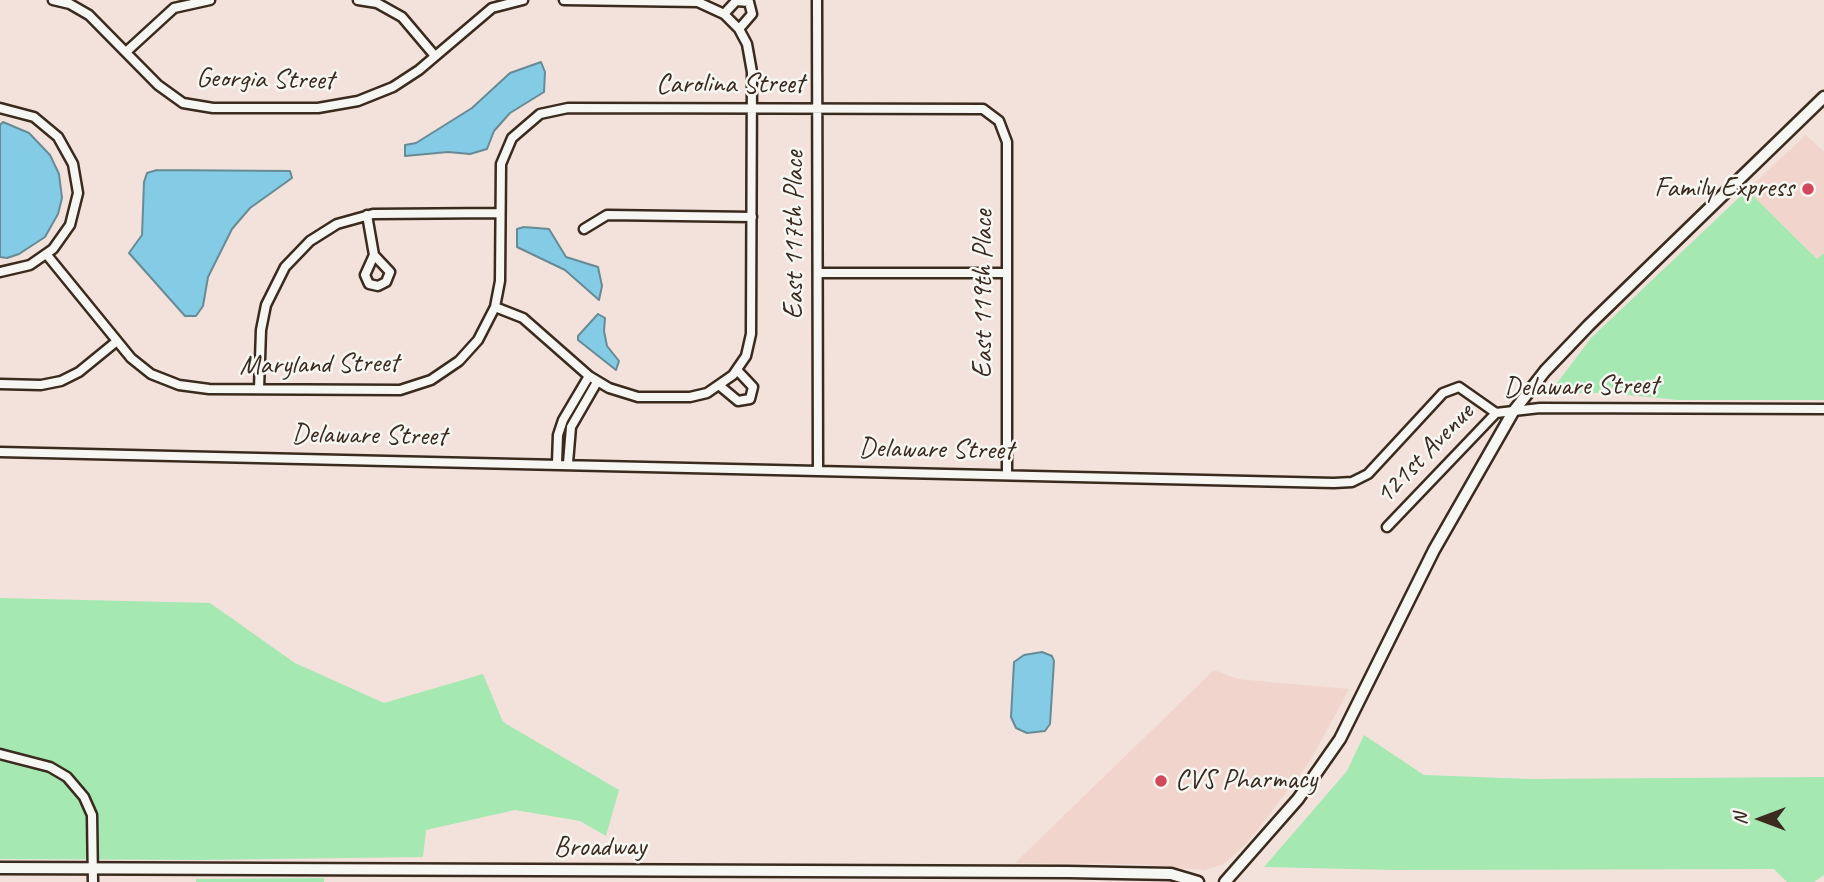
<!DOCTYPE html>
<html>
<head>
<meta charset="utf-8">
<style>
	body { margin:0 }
	#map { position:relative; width:1824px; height:882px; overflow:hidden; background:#f3e2db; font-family:Caveat,sans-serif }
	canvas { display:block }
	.north { position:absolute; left:1726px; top:784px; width:70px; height:70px; -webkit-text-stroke:5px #f6f6f2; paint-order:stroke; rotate:270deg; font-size:19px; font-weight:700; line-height:28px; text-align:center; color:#3b2a1e }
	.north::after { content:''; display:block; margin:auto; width:24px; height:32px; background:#3b2a1e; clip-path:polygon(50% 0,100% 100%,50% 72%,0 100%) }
</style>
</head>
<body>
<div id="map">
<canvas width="1824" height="882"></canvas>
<div class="north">N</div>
</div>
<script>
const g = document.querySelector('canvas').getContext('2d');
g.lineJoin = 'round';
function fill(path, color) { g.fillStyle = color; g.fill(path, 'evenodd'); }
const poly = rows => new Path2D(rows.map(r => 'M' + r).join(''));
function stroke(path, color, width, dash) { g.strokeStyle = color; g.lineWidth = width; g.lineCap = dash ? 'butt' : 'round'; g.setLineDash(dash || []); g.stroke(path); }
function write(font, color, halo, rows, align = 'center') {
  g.font = font + ' Caveat,sans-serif'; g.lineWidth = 5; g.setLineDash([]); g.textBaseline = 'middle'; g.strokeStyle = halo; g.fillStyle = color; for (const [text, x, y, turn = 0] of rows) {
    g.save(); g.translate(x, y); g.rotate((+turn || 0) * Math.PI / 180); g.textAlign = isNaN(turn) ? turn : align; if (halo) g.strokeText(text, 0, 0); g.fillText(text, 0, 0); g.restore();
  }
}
fill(poly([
	[1806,135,1824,152,1824,253,1817,259,1747,190],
	[1214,670,1237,679,1349,689,1309,763,1247,843,1224,864,1204,870,1136,864,1015,863]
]), '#f1d4cb');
fill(poly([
	[1747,190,1817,259,1824,253,1824,400,1678,400,1609,393,1558,393,1554,387,1591,338],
	[0,598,210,603,295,663,384,703,483,674,503,722,619,790,606,836,580,821,515,810,426,830,423,857,196,860,0,859],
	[1364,735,1424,775,1530,779,1824,777,1824,875,1814,882,1787,882,1774,869,1395,870,1264,867,1347,771],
	[324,878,324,882,196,882,196,879]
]), '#a5e8b2');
const water = poly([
	[541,62,545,72,544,92,510,113,494,131,487,149,470,154,448,152,405,156,405,145,416,143,472,108,510,73,541,62],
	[3,122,29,133,50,155,59,174,62,198,58,214,45,237,19,254,7,258,0,257,0,125,3,122],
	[157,170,290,171,292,178,250,208,232,229,208,277,203,306,196,316,185,316,129,253,142,235,144,182,147,173,157,170],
	[524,227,549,229,566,257,598,267,602,286,599,300,565,270,517,247,517,229,524,227],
	[598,314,605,318,604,331,607,346,619,361,616,370,578,340,578,336,598,314],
	[1042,652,1052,656,1054,661,1050,724,1045,731,1027,733,1016,728,1011,717,1014,662,1024,655,1042,652]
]);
fill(water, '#84cbe5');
stroke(water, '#678b95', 2);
const minor = poly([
	[53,0,70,4,89,15,158,85,183,103,213,108,318,108,358,101,393,87,419,70,492,8,523,0],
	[358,0,377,3,402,17,435,56],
	[817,0,818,470],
	[724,14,736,1,749,2,752,14,739,29],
	[126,52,174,8,210,0],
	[0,108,34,117,58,137,73,164,78,193,70,225,53,249,30,265,0,272],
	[367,215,374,255,390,272,386,282,378,286,369,284,365,275,374,255],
	[584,229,607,215,752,217],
	[47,255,131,358,151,374,179,385,209,389,400,390,431,380,459,361,478,340,495,307,523,318,589,376,609,388,638,397,690,397,707,393,733,375,746,356,751,334,752,72,747,44,739,29,724,14,698,2,564,0],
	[818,273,1006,273],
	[495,307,500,281,501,164,512,138,540,114,568,108,983,109,999,121,1007,142,1007,474],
	[0,384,41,385,61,381,79,372,117,341],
	[720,386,738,401,750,399,753,387,737,370],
	[259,389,261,330,266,305,285,267,310,241,337,224,373,214,500,213],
	[0,452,1334,483,1352,482,1368,474,1443,393,1459,387,1496,413,1540,408,1824,409],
	[557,463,558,435,563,420,589,376],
	[568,463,571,427,597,382],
	[1387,527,1496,413],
	[0,754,50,767,67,777,84,797,92,815,93,882]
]);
const major = poly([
	[0,868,1069,872,1171,874,1198,882],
	[1225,882,1298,799,1340,739,1434,550,1513,412,1545,371,1589,325,1824,97]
]);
stroke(minor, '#3b2a1e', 13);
stroke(major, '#3b2a1e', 15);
stroke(minor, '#f6f6f2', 8);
stroke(major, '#f6f6f2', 10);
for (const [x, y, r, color] of [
	[1808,189,7,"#d1495b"],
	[1161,781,7,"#d1495b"]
]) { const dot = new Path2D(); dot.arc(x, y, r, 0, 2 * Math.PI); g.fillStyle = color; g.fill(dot); stroke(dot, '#f6f6f2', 2.5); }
write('28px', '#3b2a1e', '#f6f6f2', [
	["Georgia Street",265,80,1],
	["Carolina Street",730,85],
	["East 117th Place",795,235,-90],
	["East 119th Place",984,294,-90],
	["Maryland Street",319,365,-1],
	["Delaware Street",1581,387,-1],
	["Delaware Street",369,436,1],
	["Delaware Street",936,450,1],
	["121st Avenue",1425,454,-46],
	["Broadway",600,848]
]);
write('28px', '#3b2a1e', '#f6f6f2', [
	["Family Express",1794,189],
	["CVS Pharmacy",1175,781,"left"]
], 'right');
</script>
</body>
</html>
